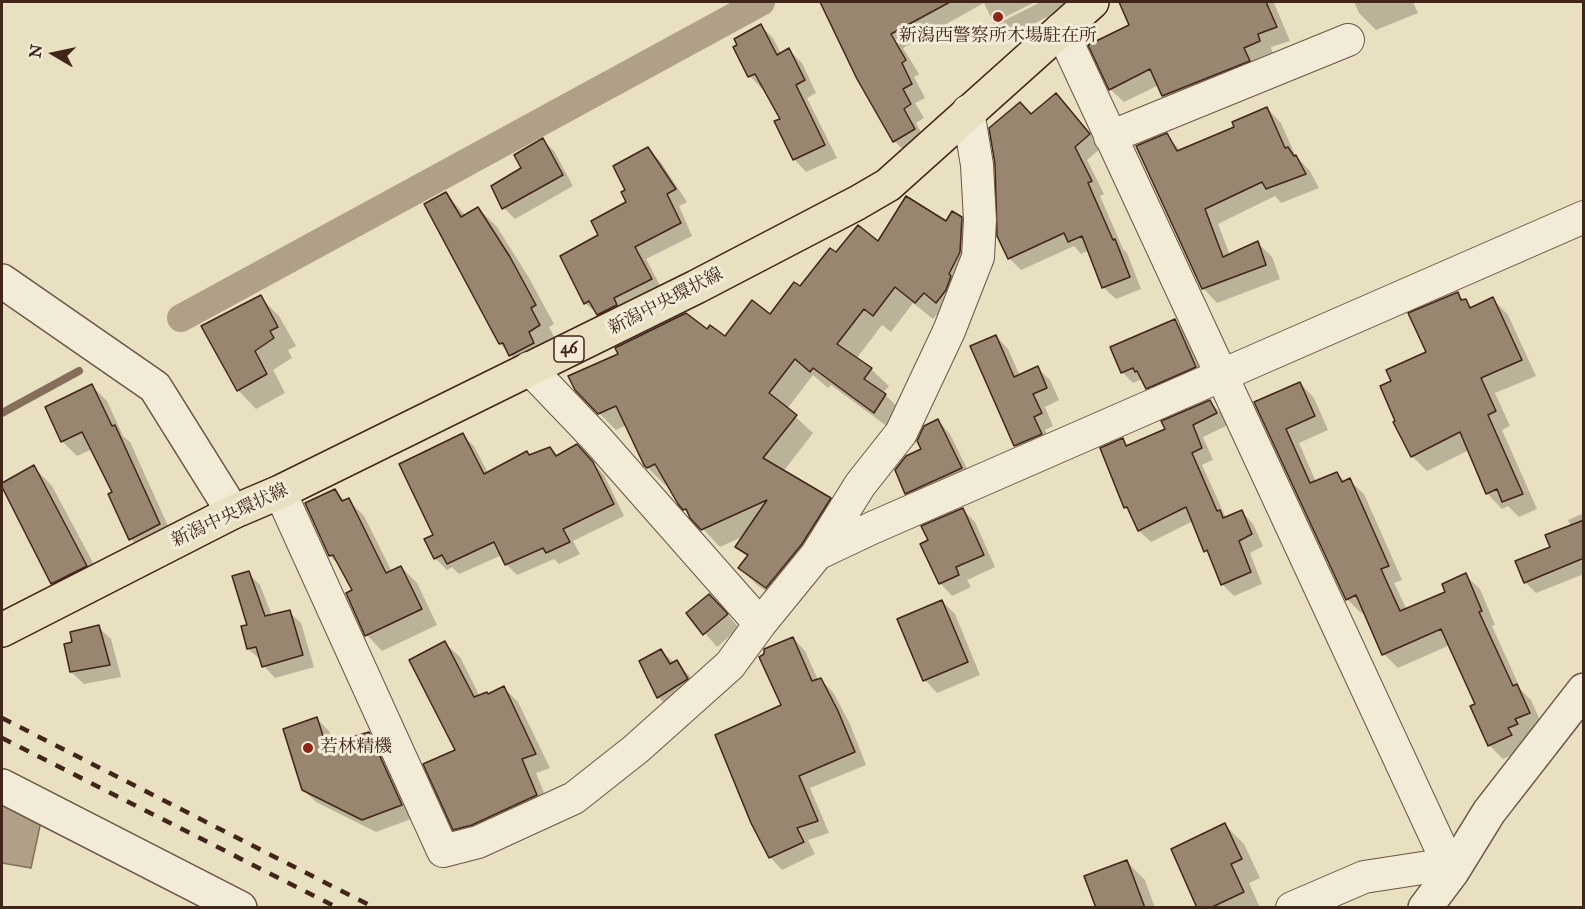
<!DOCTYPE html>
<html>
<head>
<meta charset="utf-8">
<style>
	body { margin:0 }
	#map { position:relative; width:1585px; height:909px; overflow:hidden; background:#e9e0c1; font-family:"IM FELL Great Primer",serif }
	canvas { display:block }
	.frame { position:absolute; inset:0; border:3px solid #412519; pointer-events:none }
	.north { position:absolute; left:24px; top:24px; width:60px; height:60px; -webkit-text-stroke:4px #f1ebd7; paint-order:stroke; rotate:279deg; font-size:16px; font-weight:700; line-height:24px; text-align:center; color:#412519 }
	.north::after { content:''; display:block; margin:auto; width:21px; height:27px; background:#412519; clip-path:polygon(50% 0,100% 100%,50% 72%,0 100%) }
</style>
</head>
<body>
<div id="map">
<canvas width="1585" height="909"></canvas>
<div class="frame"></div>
<div class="north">N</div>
</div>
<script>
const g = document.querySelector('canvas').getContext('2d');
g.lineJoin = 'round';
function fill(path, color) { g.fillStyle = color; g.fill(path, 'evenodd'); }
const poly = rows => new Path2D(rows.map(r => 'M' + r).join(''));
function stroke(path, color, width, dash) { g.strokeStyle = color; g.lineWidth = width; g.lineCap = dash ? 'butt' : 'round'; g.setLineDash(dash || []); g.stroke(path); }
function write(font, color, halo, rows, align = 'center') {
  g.font = font + ' "IM FELL Great Primer","Noto Serif JP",serif'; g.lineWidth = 6; g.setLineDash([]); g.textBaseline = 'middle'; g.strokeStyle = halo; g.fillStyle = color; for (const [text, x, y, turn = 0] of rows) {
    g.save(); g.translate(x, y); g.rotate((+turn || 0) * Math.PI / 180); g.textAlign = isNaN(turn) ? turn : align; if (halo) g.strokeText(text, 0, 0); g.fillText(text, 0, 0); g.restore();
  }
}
const water = poly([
	[2,801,41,821,31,868,2,863,2,801]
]);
fill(water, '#b0a088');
stroke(water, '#846f5c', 1.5);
fill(poly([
	[822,2,1035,2,997,21,997,24,1041,2,1083,2,1055,26,1047,17,1007,38,994,24,984,3,903,48,919,74,914,77,925,98,915,103,924,118,916,123,927,143,908,154,894,141,859,78],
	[1134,2,1278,2,1274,3,1290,41,1271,47,1273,55,1177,109,1163,96,1159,85,1124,102,1110,89,1130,26,1123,6],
	[1354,2,1413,2,1418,13,1376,30,1359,13],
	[761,26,773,38,781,54,789,50,802,63,816,93,807,98,837,158,806,172,794,159,782,119,764,88,762,89,750,76],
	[1056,95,1102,147,1087,160,1104,194,1100,196,1123,249,1127,253,1141,289,1116,299,1103,287,1089,250,1081,254,1074,246,1021,270,1009,258,1032,115],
	[1267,108,1281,123,1295,155,1310,171,1319,188,1281,203,1275,196,1218,224,1230,255,1258,243,1272,257,1280,279,1217,303,1203,288,1166,135,1181,151,1236,128],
	[542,139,554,151,573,186,515,219,504,208,523,168],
	[648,149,660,161,687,202,679,206,692,236,646,259,663,291,610,326,585,303,600,236,628,203,627,191],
	[445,193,466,216,478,208,497,227,529,278,554,324,549,327,558,345,529,374,500,344],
	[961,218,979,236,942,309,933,319,913,303,891,332,882,325,856,359,871,369,889,386,883,393,903,412,892,430,831,385,828,388,813,375,787,409,813,433,783,472,830,499,847,517,784,604,757,585,740,568,748,557,737,546,744,536,720,547,679,503,668,483,665,485,645,465,627,425,616,430,599,413,707,331,725,338,771,316,836,254,879,243],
	[1457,294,1473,308,1493,299,1508,315,1536,376,1495,393,1510,426,1502,430,1537,509,1519,517,1508,506,1502,509,1487,493,1469,450,1427,471,1412,456,1393,381,1428,353],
	[260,297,279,316,296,346,288,350,292,358,273,370,285,393,256,409,238,390],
	[1175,321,1186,332,1206,378,1158,399,1147,388,1142,379,1133,383,1122,372],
	[996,336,1008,349,1020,376,1037,368,1050,380,1059,400,1045,407,1053,426,1045,430,1053,447,1028,458,1016,445,972,347],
	[1300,383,1314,398,1328,430,1299,443,1316,482,1337,473,1345,482,1349,480,1364,494,1402,580,1394,583,1407,610,1447,592,1465,575,1480,589,1495,625,1492,626,1521,690,1531,700,1543,727,1528,733,1531,738,1521,742,1525,749,1503,759,1489,745,1477,705,1450,645,1398,668,1384,654,1365,612,1361,613,1347,599,1256,402],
	[92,386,107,401,123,436,130,442,174,539,146,554,131,539,114,492,92,449,77,456,62,441],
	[1210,402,1221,413,1228,425,1203,437,1213,460,1202,465,1226,518,1242,512,1253,524,1263,546,1250,553,1262,584,1234,596,1222,584,1211,556,1206,551,1193,521,1151,542,1139,531,1131,512,1126,507,1123,440,1129,446,1167,430],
	[938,421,950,434,973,481,919,506,907,493,923,450],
	[462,435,474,446,488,473,550,449,558,456,588,458,604,475,624,516,573,541,580,554,559,564,554,559,517,575,506,564,502,555,459,574,452,567,447,570,435,558,435,536],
	[34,467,52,486,105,585,71,602,52,583,2,485],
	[335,491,345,501,348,500,364,516,392,572,401,567,417,583,437,625,382,651,367,635,348,594,354,591,340,566,330,556],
	[963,510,975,522,995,567,967,580,971,587,952,596,940,583],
	[1584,513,1584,574,1536,593,1525,582,1571,526,1568,520],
	[248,573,260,585,272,616,289,612,301,623,314,667,275,678,264,666,261,660,248,649],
	[942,601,955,614,980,675,937,693,925,680],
	[722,608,739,628,717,647,688,613],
	[98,627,111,639,121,677,84,684,71,672,74,643],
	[793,638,805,651,818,680,820,679,833,692,850,724,866,765,810,788,829,833,808,840,815,854,782,870,770,857,783,706],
	[445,643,460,657,480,697,489,695,504,688,518,702,550,768,536,773,551,810,469,844,454,829,457,750],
	[661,651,689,675,699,692,671,709,658,697],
	[316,718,329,731,334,745,369,734,382,746,414,818,376,832,316,802,303,789],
	[1225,825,1244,844,1260,878,1249,883,1260,908,1199,908],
	[1126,861,1145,880,1155,908,1098,908]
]), '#0003');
stroke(poly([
	[2,413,79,371]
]), '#846f5c', 8);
stroke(poly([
	[181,318,761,2]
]), '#b0a088', 28);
const building = poly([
	[820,2,950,2,891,34,906,60,902,63,912,84,903,89,911,104,904,109,915,129,893,142,857,79,820,2],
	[1119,2,1266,2,1277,27,1258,34,1260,41,1244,48,1250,61,1162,96,1150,69,1109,90,1088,45,1129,25,1119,2],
	[761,24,777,55,789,48,805,80,796,85,825,145,793,160,774,121,780,119,755,74,748,77,733,47,737,45,734,39,761,24],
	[1056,93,1090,134,1075,147,1092,181,1088,183,1113,240,1115,239,1130,277,1102,288,1082,236,1068,242,1064,233,1008,259,997,236,995,164,989,128,1020,102,1031,114,1056,93],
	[1267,107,1285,148,1288,147,1294,156,1296,155,1306,174,1266,189,1262,182,1205,209,1223,257,1258,241,1266,265,1202,289,1136,146,1167,133,1177,151,1234,127,1232,122,1267,107],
	[543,138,563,175,502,209,491,186,521,168,514,155,543,138],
	[648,147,676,189,667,194,681,223,635,247,652,279,614,298,617,305,597,315,589,301,584,304,560,256,598,235,591,221,626,202,621,192,625,190,613,166,648,147],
	[446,192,461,217,478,207,510,257,536,305,531,308,540,325,529,332,534,343,509,356,503,343,499,344,424,204,446,192],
	[906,196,946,221,952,211,962,217,960,252,949,274,951,276,946,290,936,303,924,293,915,303,895,287,873,316,864,309,837,344,872,368,864,379,886,394,874,413,813,368,810,372,795,359,769,393,797,415,763,458,831,498,802,544,766,588,738,568,748,555,735,547,767,500,701,530,690,518,686,509,683,510,678,504,655,464,647,468,644,465,616,406,598,414,575,390,568,376,618,354,615,348,686,313,707,329,710,325,725,336,752,300,770,314,794,282,800,286,830,248,836,252,858,225,878,241,906,196],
	[1458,292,1461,300,1466,299,1470,308,1493,297,1522,360,1481,378,1496,411,1488,415,1523,494,1502,502,1497,489,1486,494,1460,432,1411,457,1393,422,1395,421,1380,386,1391,381,1386,370,1426,352,1408,313,1458,292],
	[261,295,278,327,270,331,274,338,255,351,267,374,237,391,201,326,261,295],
	[1175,319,1196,367,1146,389,1137,371,1135,372,1133,368,1121,373,1110,347,1175,319],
	[996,335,1014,377,1038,366,1047,388,1033,394,1042,413,1034,417,1042,434,1014,446,970,346,996,335],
	[1300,382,1315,416,1286,429,1310,483,1337,472,1342,482,1350,478,1389,566,1381,569,1400,611,1445,592,1442,584,1466,573,1482,611,1479,612,1513,686,1517,684,1530,713,1515,719,1518,724,1508,728,1512,735,1488,746,1470,706,1475,704,1441,629,1382,655,1356,595,1346,600,1254,402,1300,382],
	[92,384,112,426,115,425,160,524,129,540,108,494,112,492,82,432,61,442,45,407,92,384],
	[1210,400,1217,413,1193,425,1202,448,1192,453,1217,511,1220,510,1223,518,1242,510,1252,534,1239,541,1251,572,1221,585,1207,550,1204,552,1186,507,1138,531,1127,507,1124,508,1100,448,1123,438,1126,446,1165,429,1161,421,1210,400],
	[938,419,962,468,905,494,895,470,906,456,921,449,917,441,924,426,938,419],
	[463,433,484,474,527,451,529,455,550,447,556,456,577,444,593,462,614,504,563,529,570,542,546,553,543,548,505,565,494,542,447,564,442,555,434,559,424,539,433,535,399,464,463,433],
	[34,465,87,566,51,584,2,487,2,483,34,465],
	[335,489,342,501,349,498,386,573,401,566,422,609,365,636,346,593,352,590,333,555,329,556,305,503,335,489],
	[963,508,984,555,956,567,959,575,939,584,920,544,928,540,921,526,963,508],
	[1584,520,1584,558,1524,583,1515,561,1550,547,1545,535,1584,520],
	[249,571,265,616,290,610,303,655,262,667,256,647,247,649,241,626,247,625,232,576,249,571],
	[709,594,728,614,703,635,686,613,709,594],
	[942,600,968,662,923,681,897,619,942,600],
	[99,625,110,665,70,672,64,644,72,642,70,632,99,625],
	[793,637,812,681,821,678,838,711,855,752,799,776,818,821,797,828,804,842,769,858,751,823,715,735,781,705,759,657,764,654,764,649,793,637],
	[445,641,474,697,487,692,488,694,504,686,536,754,522,759,537,795,472,825,453,830,423,764,455,750,409,660,445,641],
	[661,649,670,664,677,660,688,679,657,698,639,661,661,649],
	[317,717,326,745,369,732,402,805,362,820,302,790,283,729,317,717],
	[1225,823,1242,859,1231,864,1244,892,1210,908,1197,908,1171,849,1225,823],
	[1127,860,1145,908,1096,908,1084,876,1127,860]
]);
fill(building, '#988670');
stroke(building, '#412519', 1.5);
const minor = poly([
	[1061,29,1452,872],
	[1110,137,1348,40],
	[529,368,596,438,760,624],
	[280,492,443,851,478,842,574,798,636,749,730,665,760,624,817,554,860,485,901,433,949,331,978,257,980,220,977,165,968,111],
	[817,554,872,528,1584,217],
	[1292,908,1364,877,1429,867,1452,872]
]);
const tertiary = poly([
	[2,281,155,387,233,512],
	[2,786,240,908],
	[1425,908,1452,872,1489,812,1584,690]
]);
const primary = poly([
	[2,630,233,512,280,492,696,287,857,203,888,185,1092,2]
]);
stroke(minor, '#6b5443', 34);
stroke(tertiary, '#6b5443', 36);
stroke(primary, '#412519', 36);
stroke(minor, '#f1ebd7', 32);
stroke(tertiary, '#f1ebd7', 33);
stroke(primary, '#e9e0c1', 33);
stroke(poly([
	[2,718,375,908],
	[2,738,338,908]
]), '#412519', 4.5, [10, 10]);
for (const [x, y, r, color] of [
	[998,17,6,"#8f2418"],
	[308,748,6,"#8f2418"]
]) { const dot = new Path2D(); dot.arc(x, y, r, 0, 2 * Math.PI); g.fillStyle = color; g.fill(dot); stroke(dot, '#f1ebd7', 2); }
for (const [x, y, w] of [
	[569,349,30]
]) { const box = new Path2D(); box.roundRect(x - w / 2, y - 13, w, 26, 4.5); g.fillStyle = '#f1ebd7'; g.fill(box); stroke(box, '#412519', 1.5); }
write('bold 16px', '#412519', null, [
	["46",569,349]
]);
write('18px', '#412519', '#f1ebd7', [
	["新潟西警察所木場駐在所",998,37],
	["若林精機",320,748,"left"]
]);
write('18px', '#412519', '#f1ebd7', [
	["新潟中央環状線",666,302,-27],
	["新潟中央環状線",230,516,-25]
]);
</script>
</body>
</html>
